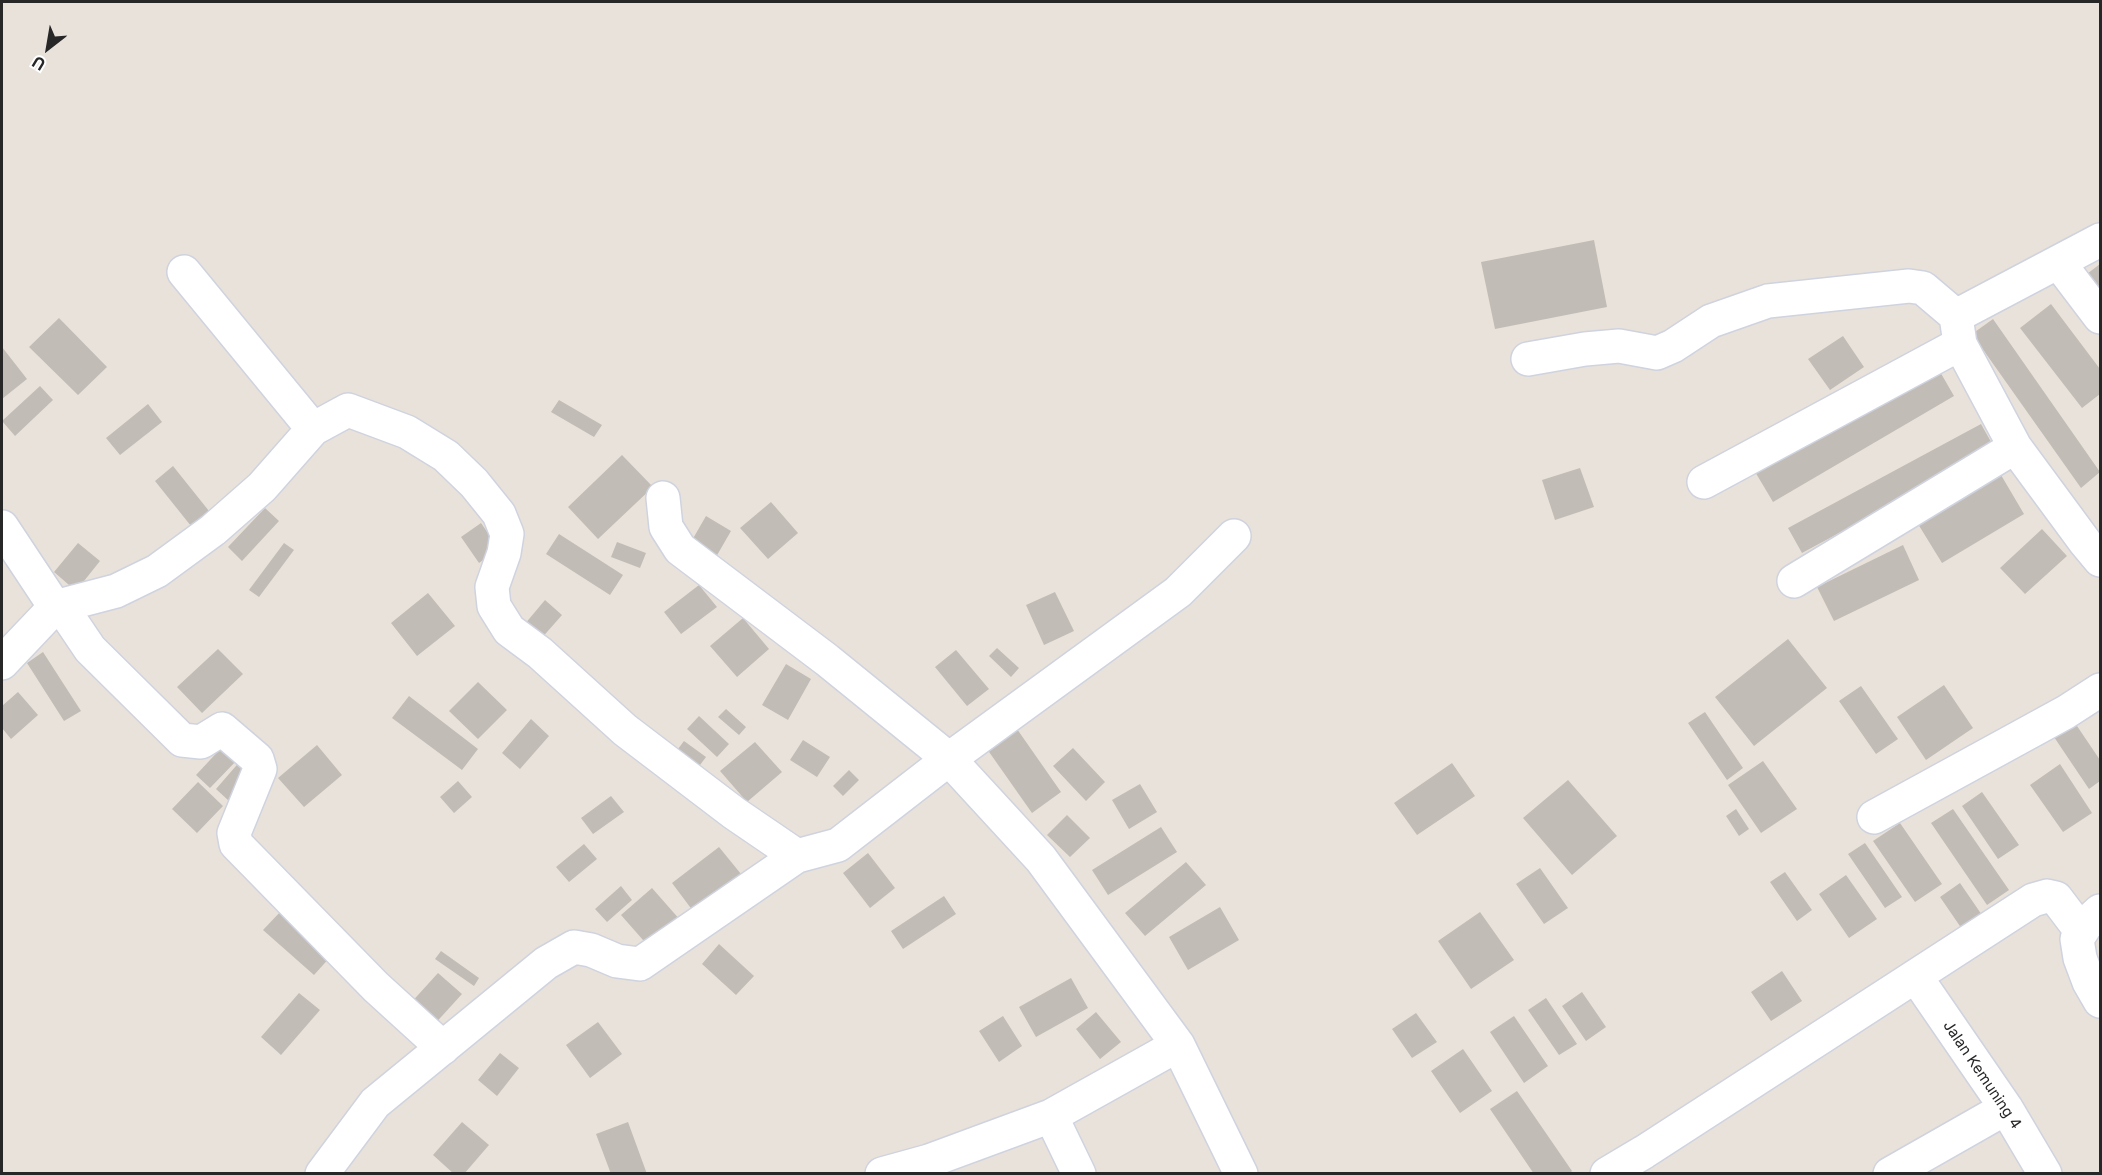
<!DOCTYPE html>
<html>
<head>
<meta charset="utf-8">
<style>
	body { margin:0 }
	#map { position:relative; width:2102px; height:1175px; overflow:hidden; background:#e9e2da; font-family:Inter,sans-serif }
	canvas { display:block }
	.frame { position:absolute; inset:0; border:3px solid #272727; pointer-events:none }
	.north { position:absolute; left:18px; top:18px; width:60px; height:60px; -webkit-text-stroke:4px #fff; paint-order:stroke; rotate:211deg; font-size:16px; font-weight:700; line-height:24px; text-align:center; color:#272727 }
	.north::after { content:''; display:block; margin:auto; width:21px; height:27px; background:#272727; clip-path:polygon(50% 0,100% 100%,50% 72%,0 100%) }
</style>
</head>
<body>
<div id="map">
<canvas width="2102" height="1175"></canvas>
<div class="frame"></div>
<div class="north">U</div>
</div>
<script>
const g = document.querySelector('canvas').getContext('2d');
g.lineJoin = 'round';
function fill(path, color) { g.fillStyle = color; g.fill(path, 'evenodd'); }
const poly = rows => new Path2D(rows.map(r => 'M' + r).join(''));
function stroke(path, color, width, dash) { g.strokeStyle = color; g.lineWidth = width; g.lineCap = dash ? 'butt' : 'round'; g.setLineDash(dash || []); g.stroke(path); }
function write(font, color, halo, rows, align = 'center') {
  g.font = font + ' Inter,sans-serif'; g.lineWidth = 5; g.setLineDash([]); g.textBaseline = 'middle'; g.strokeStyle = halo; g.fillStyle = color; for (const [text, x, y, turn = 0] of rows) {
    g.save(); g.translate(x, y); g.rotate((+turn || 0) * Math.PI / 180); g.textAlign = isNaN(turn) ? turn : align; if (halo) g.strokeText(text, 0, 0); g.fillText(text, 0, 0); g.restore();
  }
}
fill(poly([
	[1594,240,1607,307,1495,329,1481,262],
	[2100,264,2100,307,2079,280],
	[2051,304,2100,369,2100,394,2082,408,2020,328],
	[59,318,107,367,78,395,29,347],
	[1993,319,2100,472,2081,488,1972,334],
	[1843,336,1864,367,1830,390,1808,359],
	[2,347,27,379,2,399],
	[1935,363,1954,396,1773,502,1754,470],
	[40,386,53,400,15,436,2,421],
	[559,400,602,425,594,437,551,412],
	[148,404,162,422,120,455,106,438],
	[1981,424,1995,449,1802,553,1788,528],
	[622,455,653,487,598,539,568,507],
	[173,466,209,511,191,526,155,481],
	[1580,468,1594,507,1555,520,1542,480],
	[2001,475,2024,514,1942,563,1918,524],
	[771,502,798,533,768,559,740,528],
	[265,508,279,521,242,561,228,547],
	[706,516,731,531,716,557,691,542],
	[481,523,499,549,479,563,461,537],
	[2042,529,2067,556,2025,594,2000,568],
	[559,534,623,575,610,595,546,554],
	[617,542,646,553,640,568,611,557],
	[78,543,100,561,76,591,54,572],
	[284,543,294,550,259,597,249,590],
	[1903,545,1919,580,1834,621,1817,587],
	[699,585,717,607,681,634,664,612],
	[1055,592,1074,631,1044,645,1026,605],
	[428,593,455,626,417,656,391,623],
	[545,600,562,615,540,640,524,625],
	[743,618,769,649,737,677,710,646],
	[1788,639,1827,688,1754,746,1715,697],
	[997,648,1019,668,1011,677,989,656],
	[218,649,243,674,202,713,177,687],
	[956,650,989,689,967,706,935,667],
	[43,652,81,711,64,721,27,663],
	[786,664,811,679,788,720,762,705],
	[478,682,507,710,478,739,449,711],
	[1944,685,1973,728,1926,760,1897,717],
	[1861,686,1898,739,1876,754,1839,701],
	[18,692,38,715,11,739,2,728,2,706],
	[409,696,478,749,462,770,392,718],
	[726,709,746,727,739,735,718,717],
	[1705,712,1743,768,1727,780,1688,723],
	[699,716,729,744,717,757,687,729],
	[531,719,549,736,520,769,502,753],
	[2075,723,2100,760,2100,781,2089,789,2054,737],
	[1017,729,1061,792,1032,813,987,749],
	[803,740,830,757,817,777,790,760],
	[684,741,706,757,694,773,672,757],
	[755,742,782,772,747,802,720,771],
	[224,745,239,758,210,788,196,775],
	[317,745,342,775,304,807,278,778],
	[1073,748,1105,782,1086,801,1053,766],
	[242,759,256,771,229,801,216,789],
	[1763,761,1797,809,1761,833,1728,785],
	[1452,763,1475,796,1417,835,1394,803],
	[2060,764,2092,813,2063,832,2030,785],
	[849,770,859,780,843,796,833,786],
	[1568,780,1617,836,1572,875,1523,818],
	[458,781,472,797,454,813,440,797],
	[198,782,223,806,197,833,172,809],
	[1140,784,1157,812,1129,829,1112,800],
	[1982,792,2019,845,1998,859,1962,806],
	[611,796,624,812,593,834,581,818],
	[1736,809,1749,829,1739,836,1726,816],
	[1953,809,2009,890,1987,905,1931,823],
	[1067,815,1090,838,1070,857,1047,835],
	[1900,823,1942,884,1915,902,1873,841],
	[1161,827,1177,852,1108,895,1092,870],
	[1865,843,1902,897,1885,908,1848,854],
	[584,844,597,859,569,882,556,867],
	[719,847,741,874,693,911,672,883],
	[868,853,895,888,870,908,843,873],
	[1186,862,1206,885,1145,936,1125,913],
	[1540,868,1568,908,1544,924,1516,884],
	[1785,872,1812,910,1797,921,1770,882],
	[1846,875,1877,919,1849,938,1819,894],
	[1960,883,1984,918,1964,932,1940,897],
	[621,886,632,900,607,922,595,909],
	[652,888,681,921,650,948,621,915],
	[944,896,956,914,903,949,891,931],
	[1220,907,1239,940,1188,970,1169,937],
	[282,910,332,955,314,975,263,930],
	[1480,912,1514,960,1471,989,1438,941],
	[719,944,754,976,736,995,702,964],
	[441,951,479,978,474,986,435,959],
	[1782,971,1802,1001,1771,1021,1751,992],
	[438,973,462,994,432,1027,408,1006],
	[1071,978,1088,1008,1036,1037,1019,1007],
	[1582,992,1606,1027,1586,1041,1562,1006],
	[299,993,320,1010,281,1055,261,1037],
	[1546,998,1577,1044,1559,1055,1528,1010],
	[1096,1012,1121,1042,1100,1059,1076,1029],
	[1416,1013,1437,1042,1412,1058,1392,1029],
	[1003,1016,1022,1046,999,1062,979,1031],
	[1514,1016,1548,1066,1524,1083,1490,1032],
	[598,1022,622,1054,590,1078,566,1045],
	[1463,1049,1492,1091,1460,1113,1431,1071],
	[500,1053,519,1068,497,1096,478,1080],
	[1517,1091,1572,1171,1569,1174,1534,1174,1490,1109],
	[462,1122,489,1145,464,1174,454,1174,433,1155],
	[628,1122,647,1174,611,1174,596,1134]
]), '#c1bcb6');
const minor = poly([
	[2059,263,2100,317],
	[184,272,313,429,348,410,407,432,446,456,474,483,499,514,507,534,504,553,492,587,494,606,509,630,540,653,625,730,734,813,797,856,838,845,949,759,1178,592,1234,536],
	[1956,316,2100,240],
	[1528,359,1585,349,1619,346,1657,353,1673,346,1711,321,1768,301,1909,286,1923,288,1956,316,1960,344,2015,447,2085,542,2100,560],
	[1704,482,1960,344],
	[663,498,666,527,680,549,827,660,949,759,1041,859,1178,1045,1241,1174],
	[2,527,55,607],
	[1794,581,2015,447],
	[61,606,90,649,182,740,201,742,222,729,257,759,260,769,234,833,236,844,376,987,443,1048],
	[2,663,55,607,116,591,157,571,213,530,262,487,313,429],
	[1874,817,2066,712,2100,690],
	[2100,911,2088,922,2077,939,2080,958,2089,982,2100,1001],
	[1916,977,2006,1108,2045,1174],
	[1051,1116,1079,1174],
	[322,1174,375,1103,546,963,574,947,591,950,617,961,640,964,797,856],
	[882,1174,929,1161,1051,1116,1178,1045],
	[1607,1174,1644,1152,2033,900,2047,896,2056,898,2081,931],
	[1890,1174,2006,1108]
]);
stroke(minor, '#cfd3df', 36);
stroke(minor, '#fff', 33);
write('15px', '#272727', '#fff', [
	["Jalan Kemuning 4",1982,1075,56]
]);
</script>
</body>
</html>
